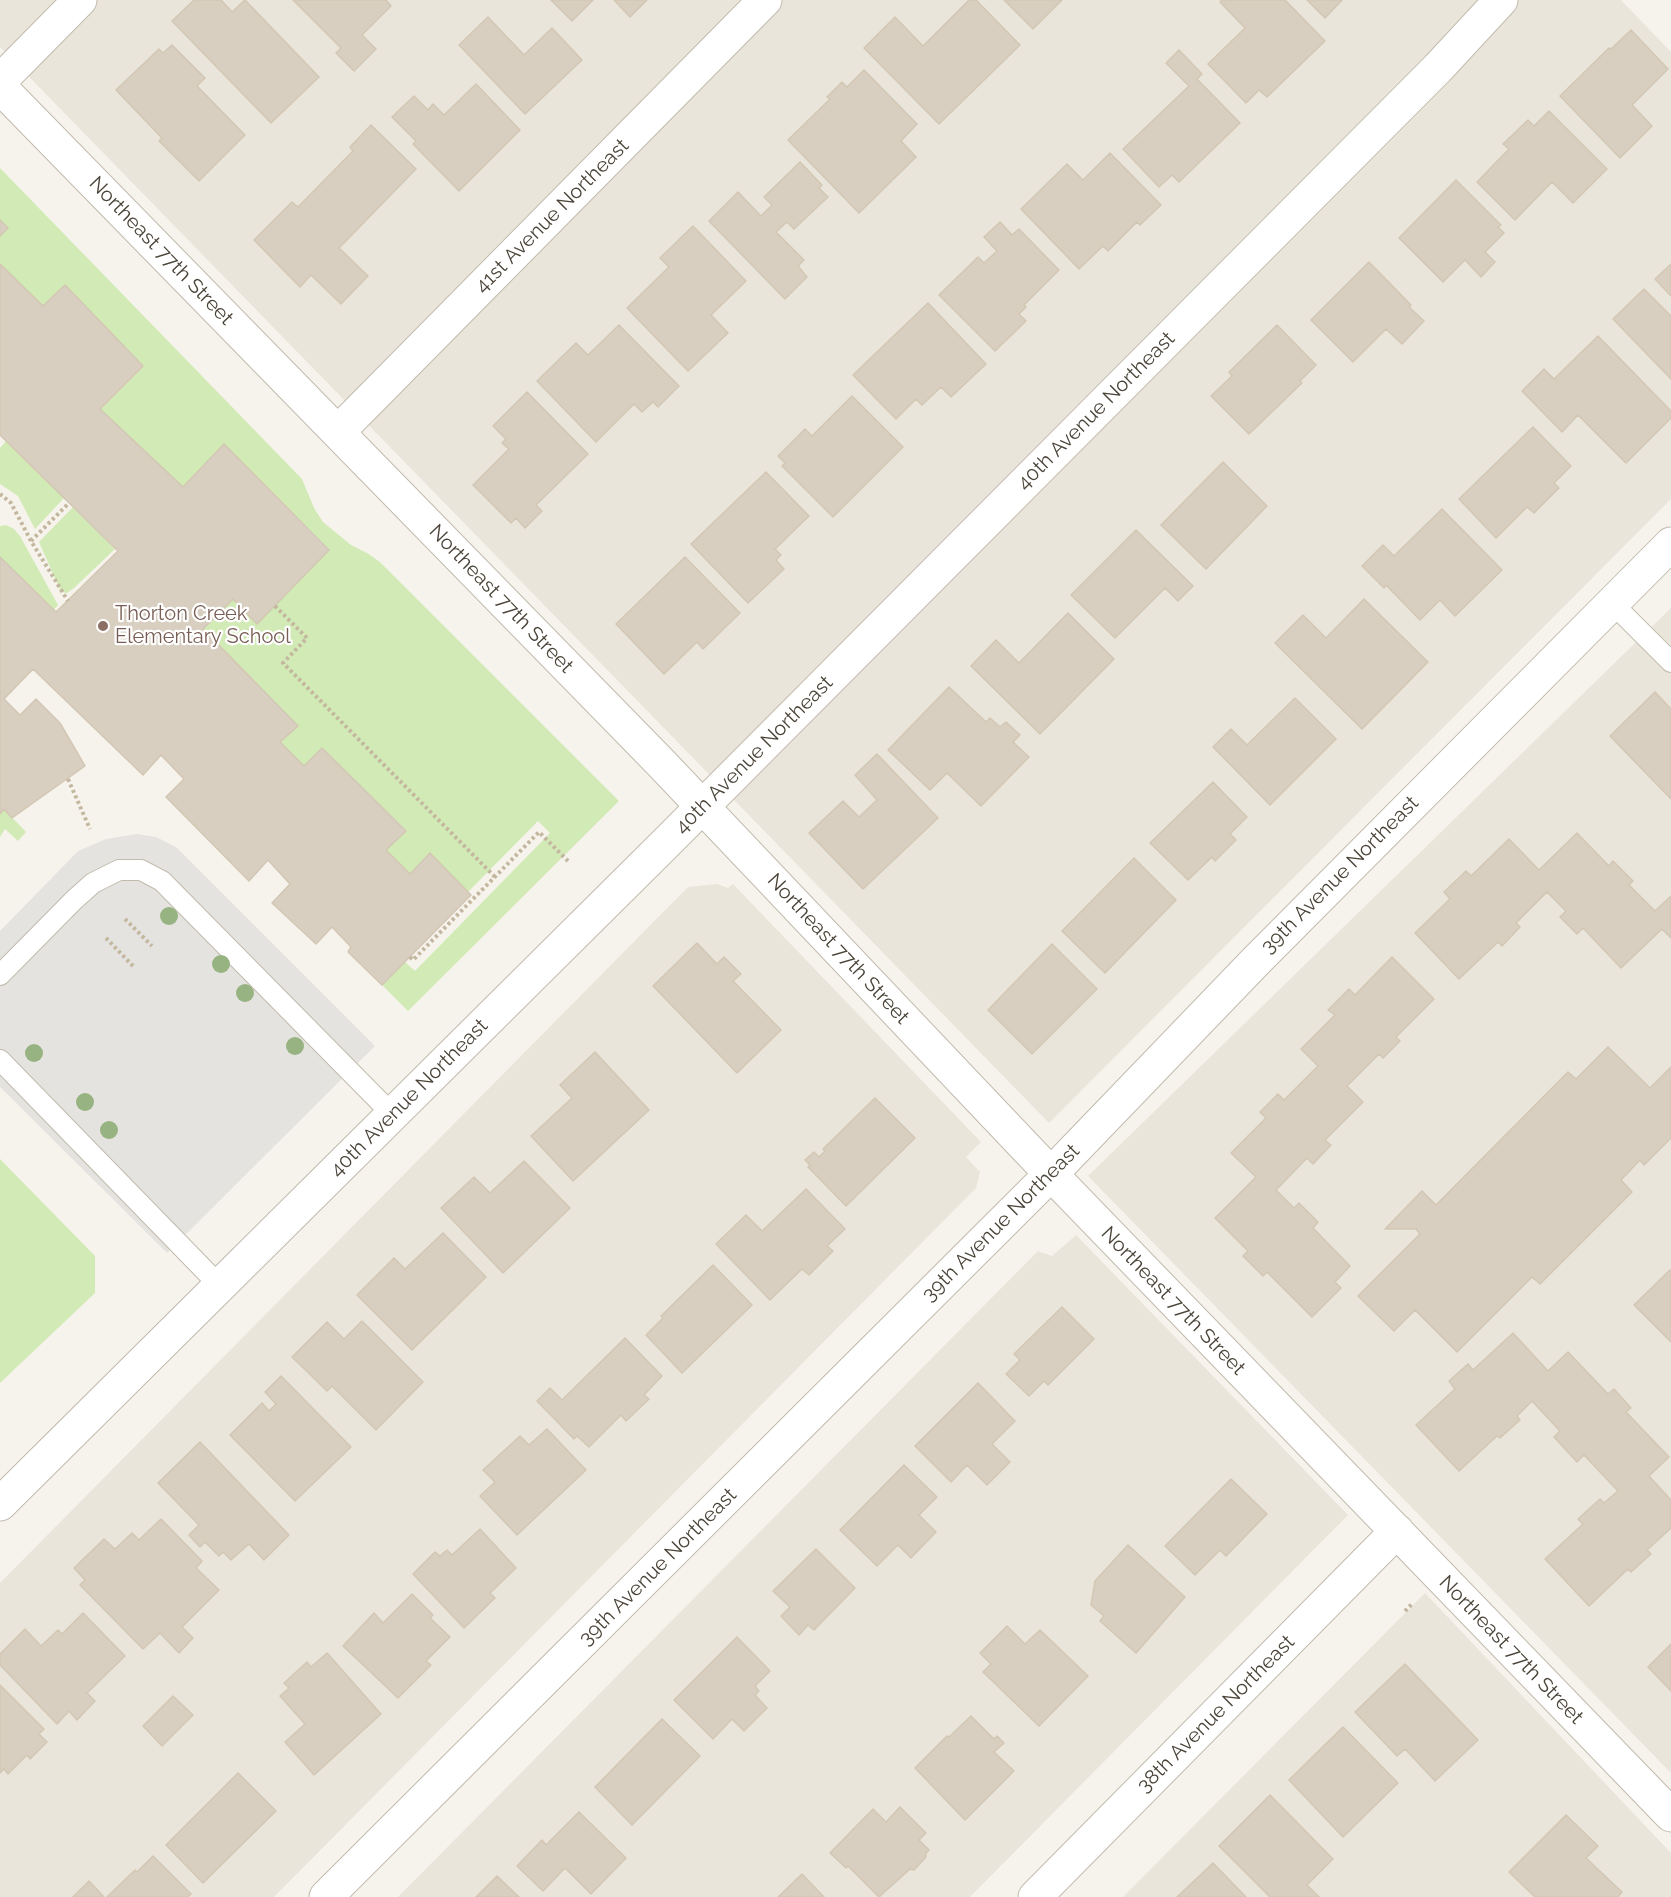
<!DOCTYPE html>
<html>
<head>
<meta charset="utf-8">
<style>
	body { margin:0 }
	canvas { display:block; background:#f6f3ec }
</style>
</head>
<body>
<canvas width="1671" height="1897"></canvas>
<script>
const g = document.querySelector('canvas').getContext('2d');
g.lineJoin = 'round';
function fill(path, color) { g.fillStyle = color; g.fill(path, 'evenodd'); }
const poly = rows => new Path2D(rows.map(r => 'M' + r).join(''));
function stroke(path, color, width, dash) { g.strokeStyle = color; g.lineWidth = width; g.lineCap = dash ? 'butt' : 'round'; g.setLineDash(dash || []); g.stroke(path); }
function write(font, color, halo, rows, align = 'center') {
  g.font = font + ' Raleway,sans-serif'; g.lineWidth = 4.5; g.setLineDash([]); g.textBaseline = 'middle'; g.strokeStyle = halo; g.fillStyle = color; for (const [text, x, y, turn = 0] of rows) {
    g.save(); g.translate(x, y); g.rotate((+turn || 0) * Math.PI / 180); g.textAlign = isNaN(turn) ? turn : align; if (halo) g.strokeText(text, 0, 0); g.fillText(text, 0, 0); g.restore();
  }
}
fill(poly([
	[0,0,1621,0,1671,52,1671,499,1049,1123,0,47],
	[1671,608,1671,1773,1088,1176],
	[717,884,728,888,733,884,981,1142,966,1157,980,1172,976,1188,274,1897,0,1897,0,1583,688,887],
	[1076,1235,1348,1515,970,1897,398,1897,1038,1251,1052,1256],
	[1425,1593,1671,1853,1671,1897,1123,1897]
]), '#eae5da');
fill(poly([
	[0,168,302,479,314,508,323,522,351,545,367,553,380,562,619,801,408,1011,382,985,405,962,415,971,550,833,538,821,468,892,430,854,410,874,386,850,406,830,322,749,304,766,280,742,297,725,203,629,233,599,258,623,329,549,224,444,183,487,100,409,143,366,65,286,43,306,0,264,0,236,8,228,0,220],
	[6,441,64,498,35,529,18,496,0,484,0,448],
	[73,507,115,549,74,588,67,593,61,592,39,542],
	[6,525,14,529,20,536,58,605,53,611,0,560,0,526],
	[4,809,26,832,18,841,5,829,0,837,0,814],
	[0,1159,95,1256,95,1293,0,1383]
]), '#d2eab5');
fill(poly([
	[137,834,156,837,176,847,375,1046,167,1253,0,1087,0,931,78,851,106,839]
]), '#e5e3e0');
const building = poly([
	[194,0,221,0,232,12,245,0,319,77,271,123,172,21,194,0],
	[293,0,386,0,391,6,362,35,376,49,354,71,336,53,341,48,293,0],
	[551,0,593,0,572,21,551,0],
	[614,0,647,0,630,17,614,0],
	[969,0,976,0,1020,45,939,124,864,48,895,17,923,46,969,0],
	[1004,0,1062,0,1033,29,1004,0],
	[1222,0,1285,0,1325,41,1267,97,1259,90,1246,103,1208,64,1245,28,1220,2,1222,0],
	[1307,0,1342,0,1325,18,1307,0],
	[488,17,524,55,552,28,582,60,525,114,459,45,488,17],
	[1631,30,1668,69,1632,105,1652,126,1620,158,1560,96,1609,48,1611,49,1631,30],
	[172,45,205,78,197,86,245,135,199,181,159,141,162,138,116,90,159,49,163,53,172,45],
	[1179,50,1202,74,1197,79,1240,123,1179,182,1172,175,1159,187,1123,149,1189,86,1166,63,1179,50],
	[864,70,917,124,901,141,916,157,859,213,788,140,830,99,827,97,842,82,847,87,864,70],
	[476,84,520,130,459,191,413,144,416,141,392,117,414,96,428,110,433,104,444,115,476,84],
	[1549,111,1607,169,1573,203,1552,182,1515,220,1477,182,1509,149,1503,144,1528,120,1534,126,1549,111],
	[371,125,416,169,339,248,368,276,341,304,311,275,300,287,254,240,292,202,298,207,353,151,350,147,371,125],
	[1110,153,1161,205,1140,225,1137,222,1108,251,1103,246,1079,269,1021,209,1067,164,1083,180,1110,153],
	[800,162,822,185,819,188,828,197,794,229,787,222,776,232,804,260,798,266,807,277,785,299,709,221,738,192,761,216,772,205,764,197,800,162],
	[1456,180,1501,225,1498,227,1504,233,1485,252,1495,262,1481,277,1465,260,1443,282,1399,238,1456,180],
	[0,220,8,228,0,236,0,220],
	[1000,222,1012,235,1019,229,1059,270,1024,305,1026,307,1019,314,1026,321,995,351,939,295,978,257,984,263,997,251,984,237,1000,222],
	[693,226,746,281,711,315,728,333,688,371,627,308,669,267,660,258,693,226],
	[1369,262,1411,305,1409,307,1424,321,1402,344,1386,329,1353,362,1311,320,1369,262],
	[0,264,43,306,65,285,143,366,100,409,183,487,224,444,329,550,257,624,233,599,203,629,298,726,280,742,304,766,322,748,406,831,386,850,410,874,430,853,471,895,382,985,348,952,351,947,332,927,316,944,272,903,290,884,268,860,249,881,166,797,184,779,161,755,143,775,33,669,4,699,20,715,36,699,60,723,85,766,12,818,4,809,0,814,0,557,56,612,118,551,0,435,0,264],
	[1671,264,1671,296,1655,279,1671,264],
	[1644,289,1671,316,1671,379,1613,319,1644,289],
	[928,303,986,364,951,397,941,387,922,405,916,399,896,419,853,375,928,303],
	[619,325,679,386,658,407,653,402,642,412,634,404,596,442,537,381,576,343,588,355,619,325],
	[1277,325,1316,365,1300,381,1302,383,1249,434,1211,396,1232,376,1229,372,1277,325],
	[1598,336,1671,411,1671,418,1626,463,1578,415,1562,432,1522,391,1544,369,1554,379,1598,336],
	[527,392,588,454,536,505,542,511,525,528,516,518,511,523,473,485,509,449,502,443,506,439,493,426,527,392],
	[852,396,903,447,833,517,782,466,785,463,778,456,805,429,812,436,852,396],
	[1533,427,1571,466,1554,483,1559,488,1534,513,1527,507,1496,538,1459,499,1533,427],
	[1223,462,1267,506,1206,569,1161,525,1223,462],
	[766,472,809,516,775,549,781,555,776,560,784,569,748,603,691,544,766,472],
	[1442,509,1502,570,1455,616,1440,600,1420,620,1386,585,1384,588,1362,566,1383,545,1394,556,1442,509],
	[1136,530,1193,586,1178,601,1165,588,1115,638,1071,595,1136,530],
	[685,557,740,613,703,649,697,642,664,674,616,624,685,557],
	[1364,599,1428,662,1362,729,1275,643,1303,615,1326,638,1364,599],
	[1068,613,1114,659,1040,734,971,666,996,640,1019,663,1068,613],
	[949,687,986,722,990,718,1000,727,1006,722,1020,735,1013,742,1029,757,981,806,947,773,930,790,888,750,949,687],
	[1655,692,1671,709,1671,799,1610,736,1655,692],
	[1295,698,1336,739,1270,805,1213,747,1231,729,1247,745,1295,698],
	[877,754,938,818,863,889,809,833,843,801,859,817,877,800,855,775,877,754],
	[1213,782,1247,817,1230,834,1236,840,1215,861,1212,857,1188,880,1150,843,1213,782],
	[1577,833,1609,866,1613,861,1633,881,1629,885,1655,911,1671,896,1671,938,1662,929,1621,968,1583,928,1577,934,1560,917,1566,911,1547,892,1516,923,1520,927,1502,946,1498,942,1459,979,1415,933,1450,899,1444,892,1466,871,1471,876,1509,839,1539,870,1577,833],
	[1134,858,1176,900,1105,973,1062,931,1134,858],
	[697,943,717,964,724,957,741,974,733,981,781,1030,737,1073,653,986,697,943],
	[1052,944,1097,989,1032,1054,988,1010,1052,944],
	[1392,957,1434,999,1396,1037,1400,1041,1383,1058,1379,1054,1347,1086,1363,1102,1325,1140,1331,1145,1313,1164,1307,1158,1276,1190,1294,1208,1299,1203,1318,1222,1313,1228,1350,1266,1335,1282,1341,1288,1312,1317,1267,1272,1263,1276,1243,1256,1248,1251,1215,1218,1256,1177,1231,1153,1266,1118,1260,1112,1278,1094,1284,1100,1318,1066,1301,1049,1335,1015,1328,1010,1349,989,1355,995,1392,957],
	[1608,1047,1650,1088,1671,1067,1671,1138,1644,1165,1640,1160,1621,1180,1632,1192,1540,1284,1532,1277,1457,1352,1415,1310,1394,1331,1358,1296,1420,1234,1416,1229,1385,1229,1422,1191,1436,1205,1568,1072,1576,1079,1608,1047],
	[595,1052,649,1110,573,1181,531,1136,572,1098,560,1085,595,1052],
	[875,1098,915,1138,846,1206,808,1167,810,1165,805,1160,814,1152,819,1157,825,1151,823,1149,875,1098],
	[524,1161,570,1208,503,1273,441,1208,474,1177,490,1193,524,1161],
	[806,1189,845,1229,827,1246,833,1251,809,1275,802,1269,770,1300,716,1244,746,1215,762,1231,806,1189],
	[443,1233,486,1277,412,1350,357,1295,394,1258,405,1269,443,1233],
	[713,1265,752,1305,682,1373,646,1335,663,1318,661,1316,713,1265],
	[1670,1270,1671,1271,1671,1342,1634,1305,1670,1270],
	[1062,1307,1094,1339,1048,1385,1044,1381,1029,1396,1006,1374,1020,1360,1014,1354,1062,1307],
	[362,1321,423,1382,376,1430,332,1386,327,1391,292,1357,327,1322,344,1339,362,1321],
	[1513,1333,1548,1371,1568,1352,1608,1394,1614,1389,1631,1408,1626,1412,1669,1457,1649,1476,1671,1500,1671,1528,1647,1550,1651,1554,1631,1572,1628,1569,1589,1606,1545,1559,1583,1524,1578,1519,1600,1499,1604,1503,1618,1491,1584,1455,1577,1462,1554,1437,1560,1431,1532,1401,1517,1416,1520,1420,1500,1438,1497,1436,1459,1471,1416,1425,1455,1389,1449,1381,1468,1364,1473,1370,1513,1333],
	[625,1338,662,1376,644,1395,649,1399,626,1421,621,1415,589,1447,577,1436,574,1439,537,1401,550,1388,562,1400,625,1338],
	[281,1376,351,1447,295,1501,230,1435,262,1403,269,1411,276,1404,265,1392,281,1376],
	[978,1383,1015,1421,992,1444,1010,1462,987,1485,967,1465,951,1482,915,1446,978,1383],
	[547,1429,586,1470,517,1535,480,1496,495,1482,483,1470,520,1436,529,1445,547,1429],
	[200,1442,289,1535,264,1560,249,1544,231,1560,223,1552,219,1556,205,1542,200,1547,189,1535,199,1525,158,1483,200,1442],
	[904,1465,937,1497,919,1515,936,1532,911,1558,898,1545,877,1566,840,1530,904,1465],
	[1231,1479,1267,1514,1226,1556,1220,1550,1195,1575,1165,1546,1231,1479],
	[161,1519,202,1561,196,1568,219,1590,182,1627,193,1638,179,1653,160,1633,143,1649,80,1585,85,1580,74,1568,104,1539,115,1549,132,1533,139,1540,161,1519],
	[480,1529,516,1568,490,1593,495,1598,464,1628,413,1574,435,1552,440,1556,447,1550,452,1555,480,1529],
	[1128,1545,1185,1597,1136,1653,1100,1621,1104,1616,1091,1605,1095,1581,1128,1545],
	[816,1549,855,1588,814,1630,808,1625,799,1635,781,1616,790,1607,773,1591,816,1549],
	[412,1594,433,1615,430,1618,450,1637,426,1661,431,1665,398,1698,343,1646,374,1613,383,1623,412,1594],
	[83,1613,125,1656,87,1693,95,1701,77,1720,69,1711,57,1724,0,1665,0,1654,25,1629,41,1646,58,1630,62,1634,83,1613],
	[1007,1626,1025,1644,1040,1630,1088,1676,1039,1726,983,1672,991,1664,980,1653,1007,1626],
	[737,1637,770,1671,755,1686,759,1691,755,1695,767,1708,744,1731,732,1719,713,1739,674,1700,737,1637],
	[1671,1644,1671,1691,1648,1667,1671,1644],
	[327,1653,381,1714,314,1775,285,1742,305,1724,280,1696,289,1688,284,1683,307,1662,311,1667,327,1653],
	[1405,1664,1478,1740,1435,1781,1405,1749,1397,1756,1355,1712,1405,1664],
	[0,1685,44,1729,39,1734,47,1742,30,1759,27,1755,8,1774,4,1769,0,1773,0,1685],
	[173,1696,193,1715,162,1746,143,1726,173,1696],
	[971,1716,994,1739,997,1736,1004,1743,994,1752,1014,1771,965,1820,915,1768,947,1736,949,1737,971,1716],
	[662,1719,700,1756,632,1825,595,1787,662,1719],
	[1343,1727,1398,1783,1343,1837,1289,1780,1343,1727],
	[238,1773,276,1811,203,1883,166,1845,238,1773],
	[1270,1795,1333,1859,1307,1885,1319,1897,1270,1897,1219,1846,1270,1795],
	[900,1807,926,1833,919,1840,929,1850,926,1853,926,1857,914,1870,910,1869,879,1897,848,1866,846,1868,830,1853,873,1809,886,1822,900,1807],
	[579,1812,626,1858,591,1894,565,1868,543,1891,517,1866,542,1840,546,1845,579,1812],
	[1566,1815,1598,1846,1586,1858,1622,1892,1618,1897,1535,1897,1509,1872,1566,1815],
	[153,1856,191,1894,188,1897,107,1897,135,1870,137,1872,153,1856],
	[1213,1863,1246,1897,1177,1897,1213,1863],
	[802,1874,824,1897,778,1897,802,1874],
	[497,1876,519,1897,476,1897,497,1876],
	[89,1881,104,1897,73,1897,89,1881]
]);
fill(building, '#d8cfc1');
stroke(building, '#d3c7b4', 1.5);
const service = poly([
	[1612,603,1671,662],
	[0,975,74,900,93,883,119,870,141,870,162,881,392,1114],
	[0,1060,220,1286]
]);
const minor = poly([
	[0,81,80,0],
	[0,87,661,763,1051,1174,1671,1815],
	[338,432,765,0],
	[326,1897,1051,1174,1256,961,1671,544],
	[1035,1897,1397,1531]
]);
const tertiary = poly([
	[0,1504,667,842,1438,68,1501,0]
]);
stroke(service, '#c2bbae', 22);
stroke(minor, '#c2bbae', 35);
stroke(tertiary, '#c2bbae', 35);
stroke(poly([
	[0,494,11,503,31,541,68,601],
	[31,541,69,503],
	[275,606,307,638,283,663,495,877],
	[68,779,90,829],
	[125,919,152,946],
	[106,938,133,966],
	[410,957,413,960,539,832,568,861],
	[1405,1611,1413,1603]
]), '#c4b79f', 4, [3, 3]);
stroke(service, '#fff', 20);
stroke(minor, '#fff', 33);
stroke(tertiary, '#fff', 33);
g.fillStyle = '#97b381';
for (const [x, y] of [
	[169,916],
	[221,964],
	[245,993],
	[295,1046],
	[34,1053],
	[85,1102],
	[109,1130]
]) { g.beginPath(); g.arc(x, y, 9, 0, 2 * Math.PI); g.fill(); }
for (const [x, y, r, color] of [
	[103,626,6,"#8d6e63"]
]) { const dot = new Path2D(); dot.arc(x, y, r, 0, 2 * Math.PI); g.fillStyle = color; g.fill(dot); stroke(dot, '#fff', 2); }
write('20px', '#4b4439', '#fff', [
	["41st Avenue Northeast",552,216,-45],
	["Northeast 77th Street",161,251,46],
	["40th Avenue Northeast",1096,411,-45],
	["Northeast 77th Street",501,599,46],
	["40th Avenue Northeast",754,755,-45],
	["39th Avenue Northeast",1340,875,-45],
	["Northeast 77th Street",838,949,47],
	["40th Avenue Northeast",409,1098,-45],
	["39th Avenue Northeast",1001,1223,-45],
	["Northeast 77th Street",1173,1301,46],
	["39th Avenue Northeast",658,1567,-45],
	["Northeast 77th Street",1511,1650,46],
	["38th Avenue Northeast",1216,1714,-45]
]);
write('20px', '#785e54', '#fff', [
	["Thorton Creek",115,614],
	["Elementary School",115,637]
], 'left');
</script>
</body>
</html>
